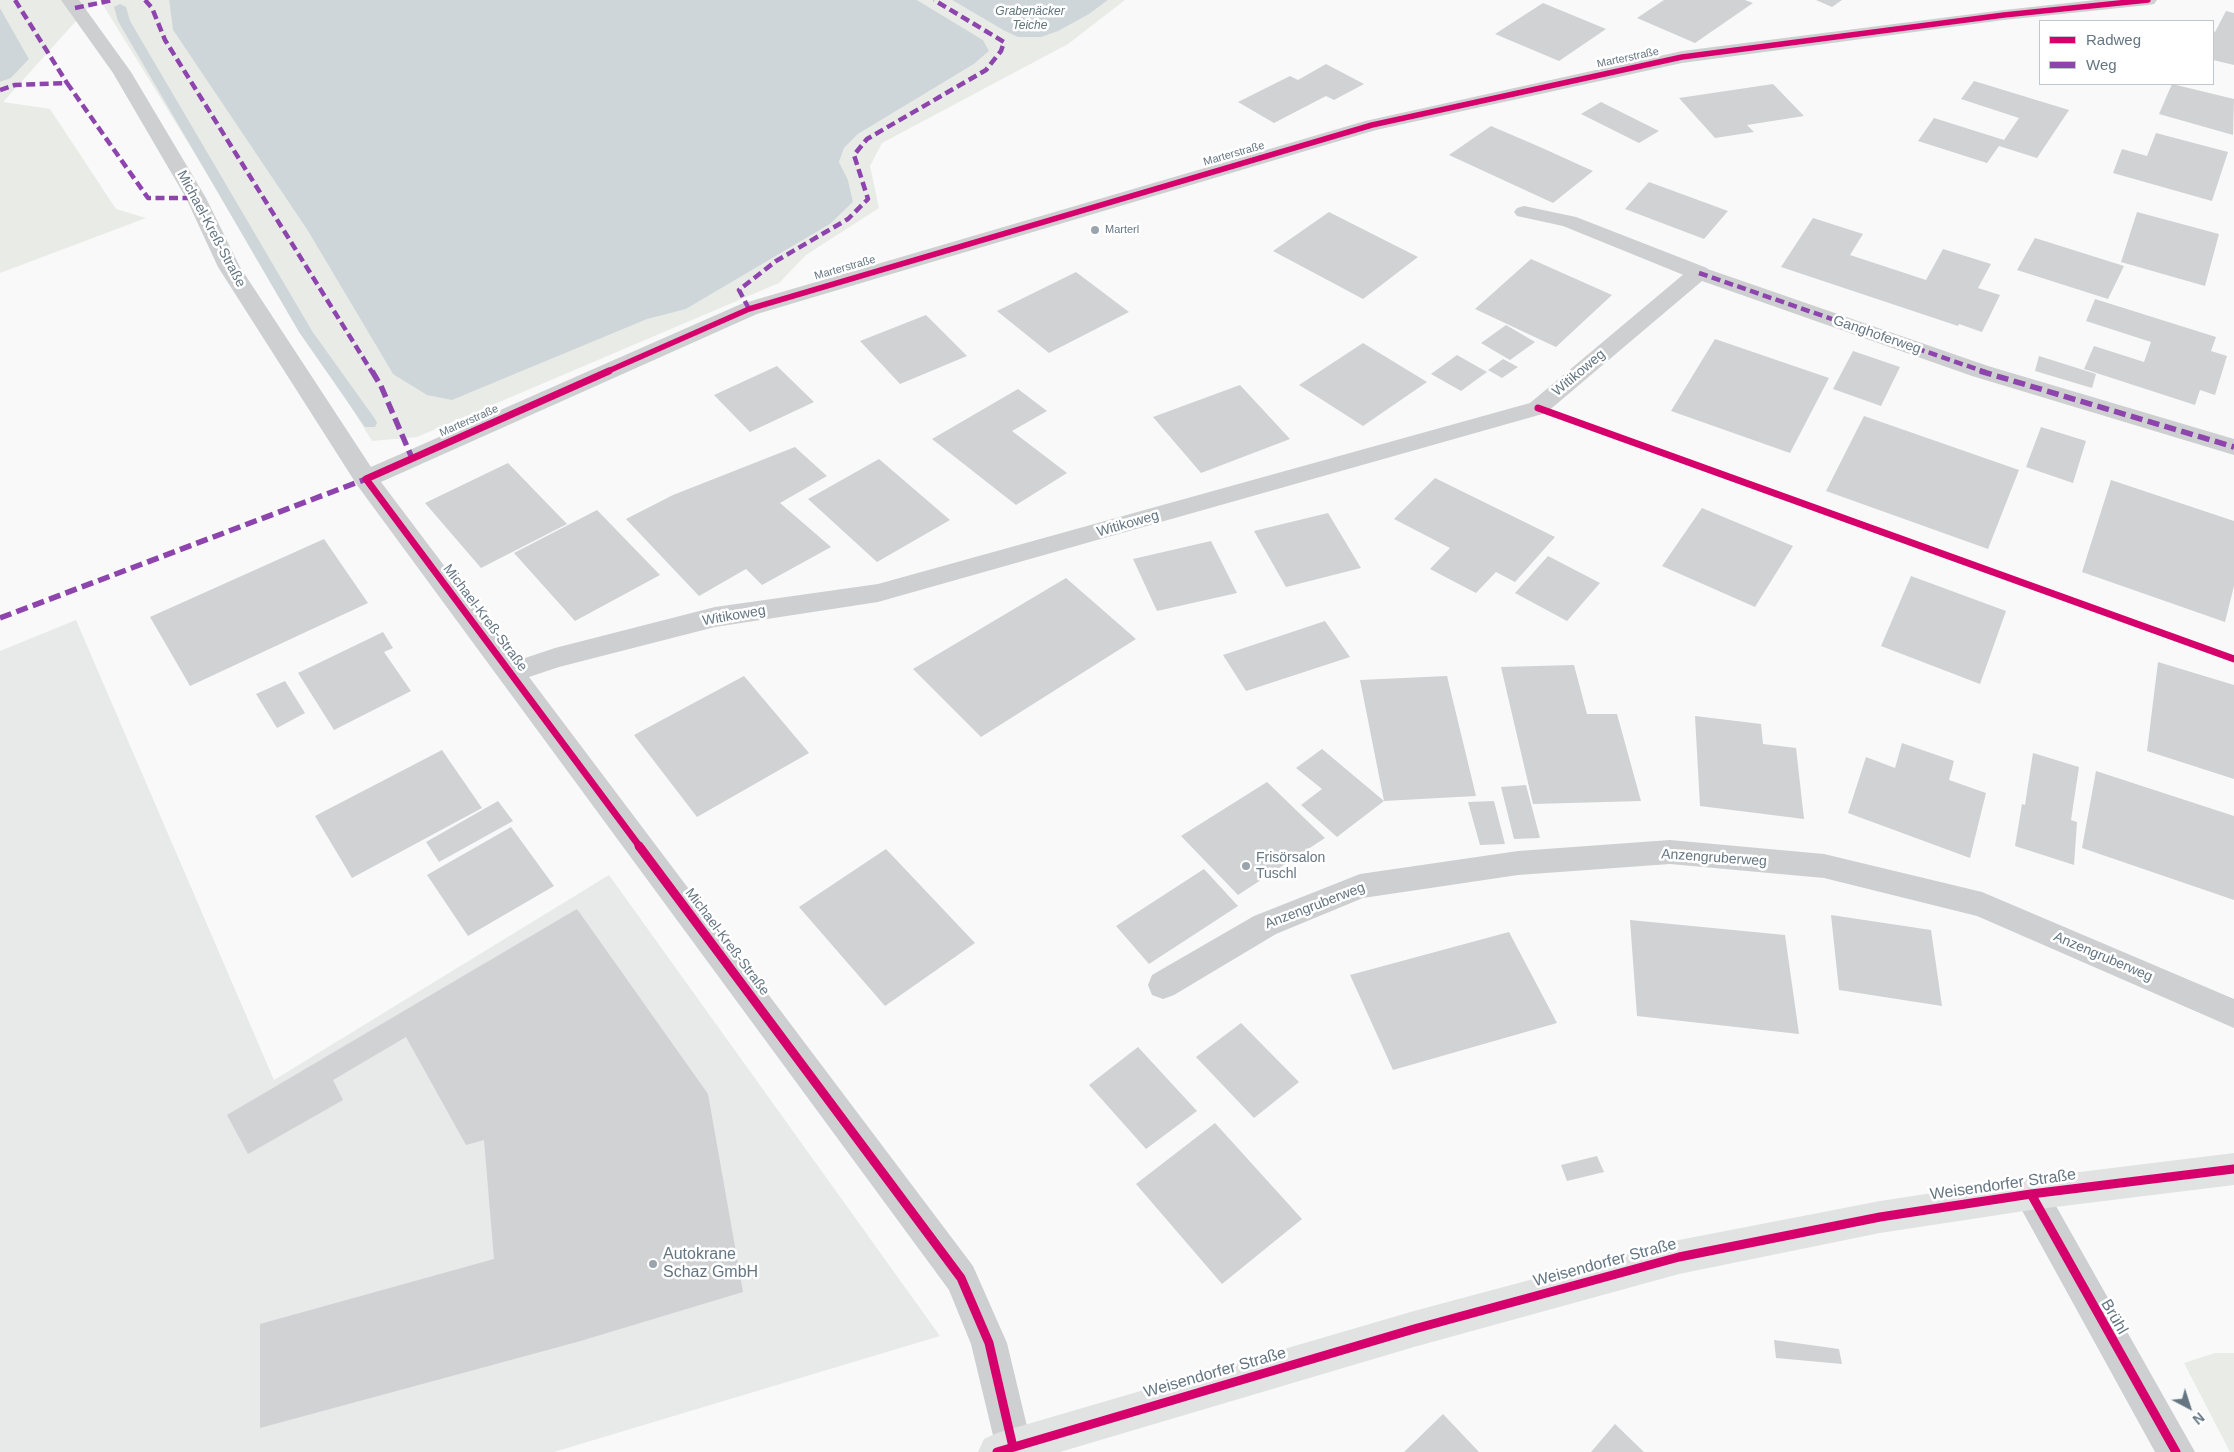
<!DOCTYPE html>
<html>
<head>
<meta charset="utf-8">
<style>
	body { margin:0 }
	#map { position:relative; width:2234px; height:1452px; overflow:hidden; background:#f9f9f9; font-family:Arial,sans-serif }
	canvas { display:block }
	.legend { position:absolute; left:2039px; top:20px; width:175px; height:65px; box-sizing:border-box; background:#fff; border:1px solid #c1c8cd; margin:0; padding:6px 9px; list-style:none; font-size:15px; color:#657683 }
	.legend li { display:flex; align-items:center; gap:10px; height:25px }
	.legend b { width:25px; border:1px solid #c1c8cd }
	.north { position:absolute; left:2164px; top:1382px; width:50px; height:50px; -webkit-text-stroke:4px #fff; paint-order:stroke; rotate:140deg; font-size:14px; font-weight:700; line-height:20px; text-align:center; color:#657683 }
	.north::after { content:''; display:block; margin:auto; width:18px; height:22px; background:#657683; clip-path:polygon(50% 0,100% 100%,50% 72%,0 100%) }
</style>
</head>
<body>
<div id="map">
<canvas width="2234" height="1452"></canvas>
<ul class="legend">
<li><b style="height:6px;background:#d6006c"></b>Radweg</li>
<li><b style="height:6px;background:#8e44ad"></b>Weg</li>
</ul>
<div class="north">N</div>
</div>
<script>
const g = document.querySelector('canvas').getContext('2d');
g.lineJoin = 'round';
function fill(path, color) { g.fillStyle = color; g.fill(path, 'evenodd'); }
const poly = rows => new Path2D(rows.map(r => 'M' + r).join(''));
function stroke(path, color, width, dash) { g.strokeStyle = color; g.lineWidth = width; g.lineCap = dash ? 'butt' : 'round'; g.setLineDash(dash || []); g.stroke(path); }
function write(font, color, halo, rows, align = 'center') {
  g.font = font + ' Arial,sans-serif'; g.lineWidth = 5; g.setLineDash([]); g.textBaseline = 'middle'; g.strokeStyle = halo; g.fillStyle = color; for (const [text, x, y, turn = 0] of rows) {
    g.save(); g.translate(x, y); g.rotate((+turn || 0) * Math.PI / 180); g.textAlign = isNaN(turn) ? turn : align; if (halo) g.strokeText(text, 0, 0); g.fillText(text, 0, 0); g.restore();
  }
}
fill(poly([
	[76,620,274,1080,609,875,940,1336,554,1452,0,1452,0,651]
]), '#e8e9e9');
fill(poly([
	[0,0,95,0,3,102,50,109,116,209,146,218,0,273,0,82,11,78,29,59,0,8],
	[100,0,169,0,173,30,308,231,393,374,686,309,830,224,853,202,848,180,839,162,844,148,858,134,974,64,989,51,983,40,917,0,952,0,1003,30,1089,14,1108,0,1125,0,1068,44,882,143,870,166,879,208,806,255,779,283,417,437,372,441],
	[2215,1353,2234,1353,2234,1452,2230,1452,2184,1363]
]), '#e8ebe6');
fill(poly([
	[169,0,917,0,983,40,989,51,974,64,858,134,844,148,839,162,848,180,853,202,830,224,686,309,647,319,452,400,427,395,393,374,308,231,173,30],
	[952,0,1108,0,1089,14,1058,31,1041,37,1018,37,1003,30],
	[0,8,29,59,11,78,0,82]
]), '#ced6d9');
fill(poly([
	[120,4,126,7,130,21,312,331,375,419,377,423,375,427,365,427,299,332,118,21,114,7,120,4]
]), '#ced6d9');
fill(poly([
	[1664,0,1745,0,1753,3,1695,43,1637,18],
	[1816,0,1842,0,1832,7],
	[1543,3,1606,29,1559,61,1495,34],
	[2226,11,2234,13,2234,65,2213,60,2213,31,2215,32],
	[1326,64,1364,84,1334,100,1326,96,1274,123,1238,102,1290,76,1298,80],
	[1974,81,2069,110,2037,158,1999,146,1987,163,1918,141,1934,118,2004,140,2019,118,1961,99],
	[1773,84,1804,116,1747,125,1754,132,1715,138,1679,98],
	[2172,84,2234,99,2233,135,2159,114],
	[1601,102,1659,131,1639,143,1581,114],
	[1491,126,1540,147,1593,171,1553,203,1449,155],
	[2156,133,2228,152,2212,201,2113,173,2122,149,2147,156],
	[1649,182,1728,211,1704,239,1625,209],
	[1329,212,1418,257,1363,299,1273,251],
	[2137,212,2219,234,2205,286,2121,262],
	[1813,218,1863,234,1850,255,1926,280,1943,249,1991,264,1978,288,2000,295,1982,332,1959,324,1958,326,1781,267],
	[2035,238,2124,266,2108,299,2017,270],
	[1531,259,1612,295,1556,347,1475,309],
	[1076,272,1129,312,1049,353,997,311],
	[2095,299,2216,337,2211,351,2227,356,2215,395,2200,390,2195,405,2084,369,2094,346,2144,362,2151,342,2086,321],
	[926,315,967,356,900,384,860,341],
	[1506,325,1535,342,1510,360,1481,343],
	[1715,339,1829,378,1790,453,1671,411],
	[1363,343,1427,382,1363,426,1299,385],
	[1853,351,1900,367,1881,406,1833,389],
	[1457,355,1487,372,1461,391,1431,374],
	[2039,356,2096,374,2092,388,2035,371],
	[1503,359,1518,367,1502,378,1488,370],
	[777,366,814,402,750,432,714,395],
	[1240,385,1290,439,1201,473,1153,417],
	[1018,389,1047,411,1012,431,1067,473,1016,505,932,439],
	[1864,416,2019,470,1988,549,1826,491],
	[2041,427,2086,441,2073,483,2026,467],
	[795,447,827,476,780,503,831,547,762,585,746,569,699,596,626,519,673,495],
	[879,459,950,520,877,562,808,499],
	[508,463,567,524,481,568,425,503],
	[1435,478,1555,537,1515,582,1496,572,1476,593,1430,569,1450,548,1394,519],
	[2111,480,2234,521,2234,586,2225,622,2082,572],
	[1702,508,1793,546,1755,607,1662,566],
	[597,510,660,575,575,621,514,553],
	[1328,513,1361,568,1286,587,1254,531],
	[324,539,368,603,190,686,150,617],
	[1211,541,1237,593,1157,611,1133,559],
	[1548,556,1600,583,1567,621,1515,593],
	[1911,576,2006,611,1980,684,1881,646],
	[1066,578,1136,639,981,737,913,669],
	[1325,621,1350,657,1246,691,1223,655],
	[383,632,393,648,384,652,411,691,334,730,298,673],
	[2158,662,2234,685,2234,779,2147,751],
	[1574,665,1587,714,1617,714,1641,801,1533,804,1501,667],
	[744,676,809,753,697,817,634,735],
	[1447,676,1476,796,1384,801,1360,680],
	[285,681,305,713,277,728,256,694],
	[1695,716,1761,724,1763,744,1796,748,1804,819,1700,806],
	[1902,743,1954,761,1949,780,1986,793,1970,858,1848,813,1866,757,1895,768],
	[1322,749,1384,801,1337,837,1301,805,1322,789,1296,768],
	[442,750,482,808,352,878,315,816],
	[2033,753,2079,767,2071,820,2077,822,2074,865,2015,846,2022,804,2025,805],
	[2096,771,2234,816,2234,900,2082,848],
	[1267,782,1325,838,1238,895,1181,836],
	[1526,785,1540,838,1514,839,1501,787],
	[498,801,513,821,439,862,426,842],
	[1494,801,1505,844,1480,845,1468,802],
	[511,827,554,886,468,936,427,875],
	[886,849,975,943,885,1006,799,907],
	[1204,869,1238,906,1149,964,1116,926],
	[577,909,708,1094,743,1292,577,1342,260,1428,260,1324,494,1259,484,1140,466,1145,406,1037,333,1080,343,1100,248,1154,227,1115],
	[1831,915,1931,930,1942,1006,1839,990],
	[1630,920,1785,935,1799,1034,1637,1016],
	[1509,932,1557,1023,1393,1070,1350,975],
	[1241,1023,1299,1082,1254,1118,1196,1057],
	[1138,1047,1197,1111,1146,1149,1089,1085],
	[1215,1123,1302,1219,1222,1284,1136,1184],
	[1597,1156,1604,1172,1567,1181,1561,1165],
	[1774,1340,1839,1349,1842,1364,1776,1358],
	[1443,1414,1479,1452,1404,1452],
	[1615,1424,1644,1452,1591,1452]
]), '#d0d2d3');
fill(poly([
	[1524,206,1576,217,1707,268,1710,273,1707,278,1699,280,1691,278,1563,226,1517,216,1514,212,1517,208,1524,206]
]), '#cecfd0');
fill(poly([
	[61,0,79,0,131,72,206,198,240,267,371,467,741,304,1365,121,1682,51,2004,10,2096,0,2157,0,2154,4,2148,5,2004,20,1682,63,1376,130,757,314,381,482,516,661,555,648,715,607,878,584,1530,403,1691,268,1699,266,1988,366,2234,439,2234,455,1972,376,1702,281,1546,413,878,602,715,627,559,667,529,677,973,1266,1007,1343,1032,1447,1029,1452,997,1452,971,1344,949,1290,357,485,218,267,186,198,113,73,61,0],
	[1670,840,1824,854,1982,892,2234,999,2234,1028,1977,916,1824,878,1670,864,1518,875,1363,898,1276,934,1174,995,1163,999,1152,995,1148,985,1152,975,1254,916,1360,874,1518,851,1670,840],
	[2031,1178,2043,1183,2195,1452,2155,1452,2019,1205,2014,1194,2019,1183,2031,1178]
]), '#cecfd0');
fill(poly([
	[2234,1153,2234,1185,2031,1210,1880,1233,1679,1274,1414,1347,1060,1452,978,1452,984,1439,997,1433,1414,1311,1679,1240,1880,1201,2031,1178,2234,1153]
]), '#e1e2e2');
stroke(poly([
	[15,0,67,83],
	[145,0,152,8,165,40,372,372],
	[75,8,113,0],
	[0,90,15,85,67,83,148,198,196,198],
	[1699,273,1985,372],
	[749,309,739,290,776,261,848,219,868,199,854,155,867,139,986,70,1001,51,1004,42,934,0]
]), '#8e44ad', 4.5, [9, 4.5]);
stroke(poly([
	[372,371,381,386,412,458],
	[1980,371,2234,447],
	[0,618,366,479]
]), '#8e44ad', 5.5, [12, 5.5]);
stroke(poly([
	[606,372,749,309,1372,125,1682,57,2004,15,2148,0]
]), '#d6006c', 5.5);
stroke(poly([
	[609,371,366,479,640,847],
	[1538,408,2234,659]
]), '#d6006c', 7);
stroke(poly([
	[639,846,961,1278,989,1343,1013,1447],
	[2031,1194,2176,1452],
	[997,1452,1414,1329,1679,1257,1880,1217,2031,1194,2234,1169]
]), '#d6006c', 9);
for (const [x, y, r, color] of [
	[1095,230,5,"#99a4ac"],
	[1246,866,5,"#99a4ac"],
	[653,1264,5,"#99a4ac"]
]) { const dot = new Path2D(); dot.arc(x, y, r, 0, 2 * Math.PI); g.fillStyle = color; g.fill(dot); stroke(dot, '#fff', 2); }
write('11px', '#657683', '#fff', [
	["Marterstraße",1628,58,-12],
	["Marterstraße",1234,154,-16],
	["Marterstraße",845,268,-16],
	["Marterstraße",469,421,-24]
]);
write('11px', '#657683', '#fff', [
	["Marterl",1105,230]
], 'left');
write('italic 12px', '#60757c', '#fff', [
	["Grabenäcker",1030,12],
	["Teiche",1030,26]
]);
write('14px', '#657683', '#fff', [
	["Michael-Kreß-Straße",211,229,62],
	["Ganghoferweg",1877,335,19],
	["Witikoweg",1579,373,-40],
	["Witikoweg",1128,524,-16],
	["Witikoweg",734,616,-10],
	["Michael-Kreß-Straße",485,618,53],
	["Anzengruberweg",1714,858,4],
	["Anzengruberweg",1315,906,-21],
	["Michael-Kreß-Straße",727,942,53],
	["Anzengruberweg",2103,957,23]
]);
write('14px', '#657683', '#fff', [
	["Frisörsalon",1256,858],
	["Tuschl",1256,874]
], 'left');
write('16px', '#657683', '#fff', [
	["Weisendorfer Straße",2003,1185,-8],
	["Weisendorfer Straße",1605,1263,-15],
	["Brühl",2114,1317,60],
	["Weisendorfer Straße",1215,1373,-16]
]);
write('16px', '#657683', '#fff', [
	["Autokrane",663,1255],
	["Schaz GmbH",663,1273]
], 'left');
</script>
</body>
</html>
